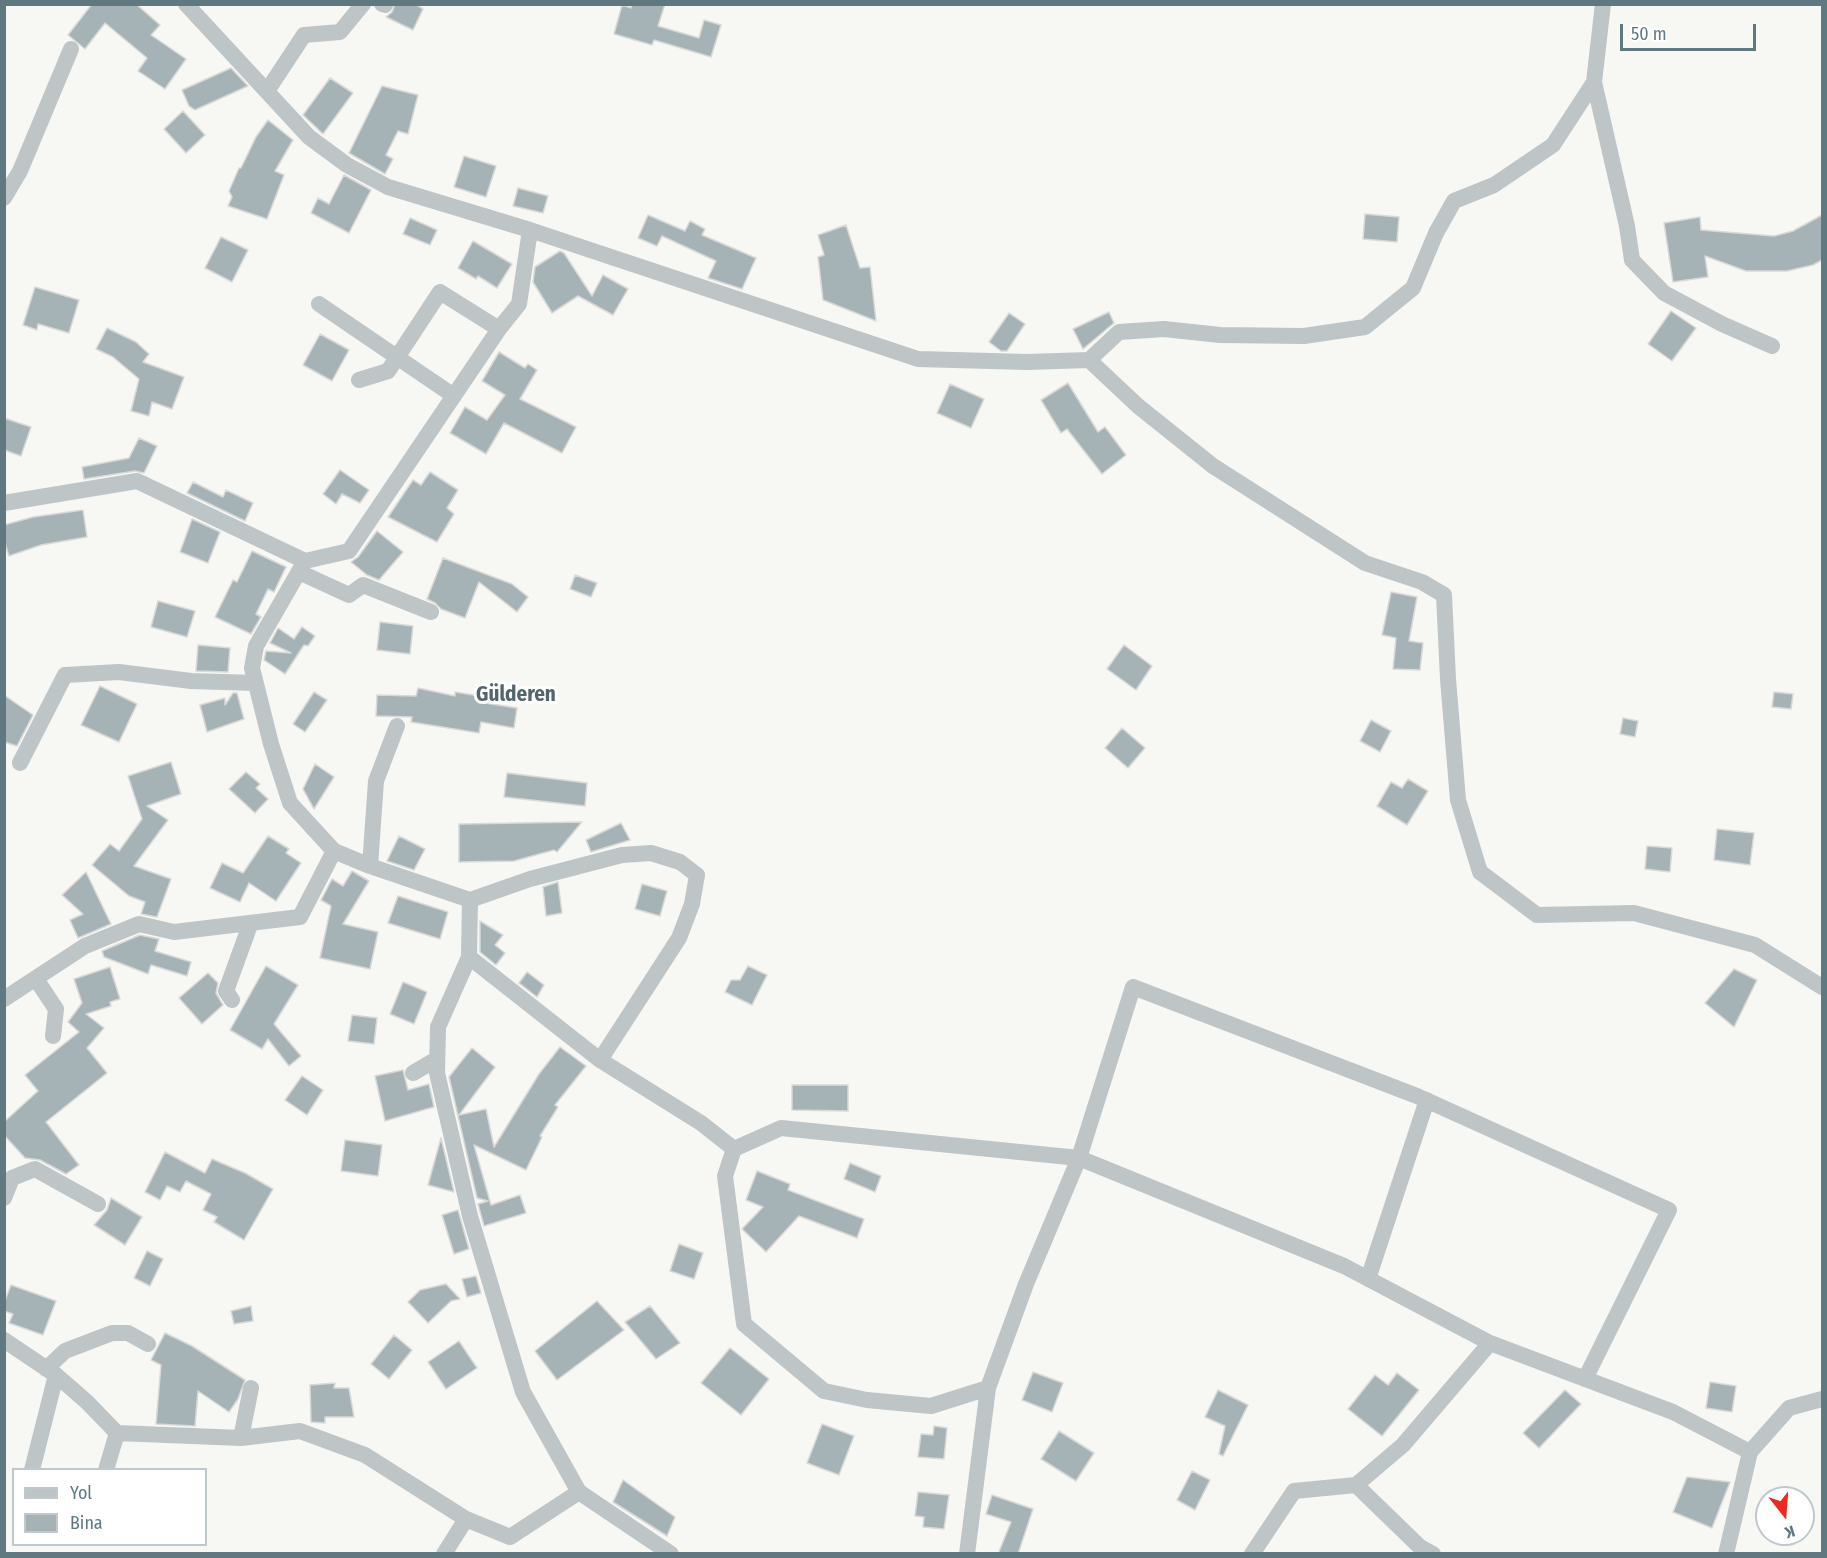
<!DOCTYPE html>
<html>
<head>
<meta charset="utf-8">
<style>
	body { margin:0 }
	#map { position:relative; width:1827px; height:1558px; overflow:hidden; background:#f7f7f4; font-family:"Fira Sans Condensed",sans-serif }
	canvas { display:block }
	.frame { position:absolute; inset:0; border:6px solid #607981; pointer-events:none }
	.legend { position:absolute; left:12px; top:1468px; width:195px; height:78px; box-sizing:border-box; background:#fff; border:2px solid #bfc9cd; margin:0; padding:8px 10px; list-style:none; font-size:18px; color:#607981 }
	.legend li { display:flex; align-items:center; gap:12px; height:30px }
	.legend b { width:30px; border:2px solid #bfc9cd }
	.north { position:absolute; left:1755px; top:1486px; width:60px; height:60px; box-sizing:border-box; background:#fff; border:2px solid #bfc9cd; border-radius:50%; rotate:163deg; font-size:16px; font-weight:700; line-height:24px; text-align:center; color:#607981 }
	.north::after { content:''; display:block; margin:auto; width:21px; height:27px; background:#ee291d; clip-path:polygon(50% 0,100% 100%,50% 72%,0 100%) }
	.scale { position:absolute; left:1620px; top:24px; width:136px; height:27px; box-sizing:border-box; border:3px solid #607981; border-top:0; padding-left:8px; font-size:18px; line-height:21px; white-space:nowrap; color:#607981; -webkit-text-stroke:4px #fff; paint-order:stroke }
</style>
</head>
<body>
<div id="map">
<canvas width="1827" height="1558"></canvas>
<div class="frame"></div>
<ul class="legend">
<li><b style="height:8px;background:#bdc5c7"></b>Yol</li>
<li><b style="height:16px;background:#a6b3b6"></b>Bina</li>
</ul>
<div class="north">K</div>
<div class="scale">50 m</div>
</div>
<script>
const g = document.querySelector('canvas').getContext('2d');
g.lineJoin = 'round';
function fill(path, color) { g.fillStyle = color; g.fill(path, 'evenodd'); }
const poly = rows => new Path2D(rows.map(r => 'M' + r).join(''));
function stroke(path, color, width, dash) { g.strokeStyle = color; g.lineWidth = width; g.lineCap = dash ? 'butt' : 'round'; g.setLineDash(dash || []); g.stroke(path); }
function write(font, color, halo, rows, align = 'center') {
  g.font = font + ' "Fira Sans Condensed",sans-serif'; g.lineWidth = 6; g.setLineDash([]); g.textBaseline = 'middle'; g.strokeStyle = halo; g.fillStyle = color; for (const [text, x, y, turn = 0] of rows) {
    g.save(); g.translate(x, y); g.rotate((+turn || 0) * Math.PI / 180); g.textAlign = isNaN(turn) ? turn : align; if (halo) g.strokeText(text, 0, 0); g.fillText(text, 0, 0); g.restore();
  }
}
const building = poly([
	[92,4,136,4,160,25,151,35,186,59,165,89,138,71,147,58,105,23,85,49,68,35,92,4],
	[395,4,415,4,423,9,413,30,386,17,392,12,395,4],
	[632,4,665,4,658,26,699,38,704,20,721,25,711,57,654,40,652,45,614,34,622,5,631,8,632,4],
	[231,68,248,86,195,110,189,106,182,90,231,68],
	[330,78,353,93,323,134,303,115,330,78],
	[382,86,418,95,408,134,398,131,386,155,393,159,385,174,349,153,382,86],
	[183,111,205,135,186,153,164,129,183,111],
	[268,120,293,140,275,171,284,175,267,219,228,206,232,197,229,191,239,168,241,168,256,137,268,120],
	[464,156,496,166,486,197,454,187,464,156],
	[344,175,371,190,349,233,311,213,318,198,329,204,344,175],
	[518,188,548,196,543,213,513,206,518,188],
	[1365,214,1399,217,1397,242,1363,239,1365,214],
	[648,215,685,231,690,221,705,229,702,235,756,258,742,289,708,278,716,261,662,236,657,246,638,238,648,215],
	[1822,215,1822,260,1813,265,1787,271,1746,271,1705,256,1708,277,1673,282,1664,223,1700,217,1701,230,1774,236,1793,231,1822,215],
	[410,218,437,230,430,245,403,234,410,218],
	[846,225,860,268,870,267,876,321,823,300,818,257,824,255,818,235,846,225],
	[221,237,248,250,232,282,205,268,221,237],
	[473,241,512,264,497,288,478,276,476,279,458,268,473,241],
	[560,251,564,253,592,296,603,275,628,289,613,315,578,296,552,313,533,282,535,267,560,251],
	[35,287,79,300,69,333,38,324,37,330,23,325,35,287],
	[1671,311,1696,328,1672,361,1648,344,1671,311],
	[1109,312,1114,323,1083,349,1073,329,1109,312],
	[1009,313,1025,324,1007,351,1001,351,989,342,1009,313],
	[107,328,136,342,149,354,143,362,184,377,172,409,152,402,149,416,131,411,139,379,113,357,96,349,107,328],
	[320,334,349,350,332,381,303,365,320,334],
	[499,352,525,368,528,364,537,370,520,399,576,427,562,453,504,423,486,454,450,433,465,407,487,420,505,395,482,381,499,352],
	[1068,383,1098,432,1105,427,1126,455,1102,474,1067,429,1061,433,1041,400,1068,383],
	[950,384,984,399,971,428,937,413,950,384],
	[4,418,31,427,21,456,4,450,4,418],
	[139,438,157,446,144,473,135,471,84,479,82,467,129,458,139,438],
	[340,470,369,490,360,503,342,494,336,504,323,494,340,470],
	[430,472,458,490,447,508,454,514,437,542,388,517,413,480,421,485,430,472],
	[193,482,223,497,226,490,253,503,245,521,187,493,193,482],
	[83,510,87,537,41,545,9,556,4,540,4,525,33,517,83,510],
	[192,519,220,532,208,563,180,552,192,519],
	[377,531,403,552,379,580,367,575,351,562,358,557,377,531],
	[252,551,286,567,274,592,268,589,256,614,261,617,251,634,215,617,233,580,237,582,252,551],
	[443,558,512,584,528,597,517,612,479,582,465,618,441,609,435,603,427,599,443,558],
	[575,575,597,583,591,597,570,589,575,575],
	[1391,592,1417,597,1409,641,1423,643,1420,670,1393,669,1396,638,1382,635,1391,592],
	[158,601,195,611,187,637,151,627,158,601],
	[380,622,413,626,410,654,377,650,380,622],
	[302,627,315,636,308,646,304,645,285,674,264,660,266,651,291,653,270,643,278,628,294,639,302,627],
	[198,645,230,648,228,672,196,671,198,645],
	[1124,645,1152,666,1136,690,1107,669,1124,645],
	[100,686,137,704,119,742,81,725,100,686],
	[418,688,455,696,455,692,486,697,485,703,517,708,514,728,481,722,479,733,411,722,412,717,376,716,377,695,416,696,418,688],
	[314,692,327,700,305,732,293,724,314,692],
	[1774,692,1793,694,1791,709,1772,707,1774,692],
	[233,693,237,693,244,719,207,732,200,705,225,698,225,705,233,693],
	[4,695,33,715,17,746,4,742,4,695],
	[1623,718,1638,721,1635,737,1620,734,1623,718],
	[1371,720,1391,731,1380,752,1360,741,1371,720],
	[1122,728,1145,748,1128,768,1105,748,1122,728],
	[171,762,181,794,147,806,168,820,134,866,171,879,157,917,141,914,145,902,129,896,92,865,110,844,119,851,142,819,128,776,171,762],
	[315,764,334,777,314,809,303,789,315,764],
	[246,772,260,784,256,788,268,799,255,813,229,789,246,772],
	[507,773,587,783,585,806,504,797,507,773],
	[1408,779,1428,791,1407,825,1377,806,1391,782,1402,788,1408,779],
	[582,822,557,852,554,850,514,861,459,862,459,824,582,822],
	[621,823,630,840,591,852,586,840,621,823],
	[1717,829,1754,833,1750,865,1714,860,1717,829],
	[268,836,289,849,286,853,301,863,276,901,249,883,240,902,210,888,222,863,243,873,268,836],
	[399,836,425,849,414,870,387,861,399,836],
	[1647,846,1672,848,1670,872,1645,869,1647,846],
	[352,871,369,881,343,924,378,932,370,969,320,958,331,906,321,900,332,879,343,886,352,871],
	[86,872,111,924,78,938,70,920,83,914,62,895,86,872],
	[558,882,562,913,546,916,543,887,558,882],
	[642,884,667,891,660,916,635,909,642,884],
	[398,896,448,912,440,939,388,923,398,896],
	[480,921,503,935,495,945,505,953,496,965,480,952,480,921],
	[140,935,159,939,155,951,191,962,187,976,151,965,148,974,104,957,102,951,140,935],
	[266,966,298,985,274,1024,301,1056,289,1066,268,1039,262,1049,230,1030,266,966],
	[748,966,767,975,752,1005,725,992,731,980,740,980,748,966],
	[110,967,120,999,110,1002,111,1006,86,1014,104,1028,87,1048,107,1073,46,1122,79,1165,66,1174,40,1160,25,1158,4,1135,4,1122,38,1091,25,1075,79,1032,68,1022,82,1003,74,979,110,967],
	[1734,969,1757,980,1734,1027,1705,1003,1734,969],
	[527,972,544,985,537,997,519,983,527,972],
	[208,973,218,983,216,993,223,1005,202,1024,179,998,208,973],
	[403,982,427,992,414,1024,390,1014,403,982],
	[352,1015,377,1018,374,1044,348,1041,352,1015],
	[560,1047,586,1066,555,1105,558,1107,540,1136,542,1137,526,1170,474,1145,491,1205,520,1195,526,1213,484,1226,478,1204,488,1201,477,1198,449,1077,472,1048,495,1067,459,1115,486,1109,494,1147,539,1074,560,1047],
	[403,1070,408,1090,429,1084,434,1107,385,1121,375,1076,403,1070],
	[302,1076,323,1090,307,1115,285,1100,302,1076],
	[792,1085,848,1085,848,1111,792,1110,792,1085],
	[441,1138,454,1192,428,1185,441,1138],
	[345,1140,382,1145,378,1176,341,1171,345,1140],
	[165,1152,205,1173,212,1159,245,1173,273,1189,244,1240,214,1222,217,1217,203,1210,211,1194,186,1181,180,1192,167,1186,160,1200,145,1192,165,1152],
	[850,1163,881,1176,875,1192,844,1179,850,1163],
	[757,1171,790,1184,788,1190,864,1219,857,1238,799,1216,766,1252,742,1229,763,1207,746,1200,757,1171],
	[111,1198,142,1217,125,1245,94,1225,107,1210,111,1198],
	[458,1210,469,1249,454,1254,442,1215,458,1210],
	[679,1244,703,1253,694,1279,670,1271,679,1244],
	[147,1251,163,1259,150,1286,134,1278,147,1251],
	[476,1276,481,1293,467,1297,462,1279,476,1276],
	[446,1284,460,1299,451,1301,428,1323,408,1302,420,1290,446,1284],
	[11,1285,56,1301,43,1335,9,1323,13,1314,4,1311,4,1303,11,1285],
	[597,1301,624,1330,557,1380,535,1351,597,1301],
	[251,1306,253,1321,234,1324,231,1311,251,1306],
	[650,1306,680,1343,656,1359,625,1322,650,1306],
	[165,1333,192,1346,245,1380,238,1399,229,1412,198,1391,195,1426,156,1424,161,1365,151,1360,165,1333],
	[394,1335,412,1350,389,1379,371,1364,394,1335],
	[459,1341,477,1368,446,1389,428,1362,459,1341],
	[730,1348,769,1379,741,1415,701,1383,730,1348],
	[1033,1372,1063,1383,1052,1412,1022,1400,1033,1372],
	[1397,1373,1419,1390,1382,1436,1348,1409,1375,1375,1388,1385,1397,1373],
	[1710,1382,1736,1386,1732,1412,1706,1408,1710,1382],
	[335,1383,334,1388,349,1388,354,1417,325,1417,325,1423,311,1422,310,1385,335,1383],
	[1218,1390,1248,1405,1223,1456,1219,1454,1225,1426,1205,1417,1218,1390],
	[1565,1390,1581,1404,1539,1448,1523,1433,1565,1390],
	[822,1424,854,1436,839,1475,807,1463,822,1424],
	[934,1426,947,1428,944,1459,918,1457,921,1434,933,1435,934,1426],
	[1059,1431,1094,1453,1076,1481,1041,1459,1059,1431],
	[1192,1471,1210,1480,1195,1510,1177,1500,1192,1471],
	[1687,1477,1730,1482,1712,1528,1673,1512,1687,1477],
	[623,1480,675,1517,667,1536,613,1502,623,1480],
	[918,1492,949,1495,944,1529,923,1527,924,1517,915,1516,918,1492],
	[992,1495,1033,1509,1018,1554,998,1554,1011,1522,986,1514,992,1495]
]);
fill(building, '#a6b3b6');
stroke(building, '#d9d9d7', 1.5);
stroke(poly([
	[382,4,385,5],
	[1594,82,1627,226,1632,260,1664,293,1722,324,1772,346],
	[267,91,304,35,340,32,363,4],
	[4,198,20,171,71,49],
	[530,230,918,359,1027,362,1089,360,1138,406,1213,466,1365,563,1422,582,1444,595,1448,679,1458,800,1480,872,1537,915,1634,913,1755,945,1822,987],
	[319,304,454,396],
	[1089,360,1119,332,1164,329,1220,335,1304,336,1365,327,1413,288,1436,233,1454,201,1494,185,1553,145,1594,82,1603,4],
	[359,380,388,371,440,292,499,329],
	[4,503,137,481,305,561],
	[299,572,349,595,363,585,431,612],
	[20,763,65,675,119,672,191,681,255,683],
	[334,851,370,866,470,900,530,879,622,855,651,853,680,862,697,875,692,904,679,938,600,1060],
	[370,866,376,781,397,726],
	[470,900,469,957,438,1027,437,1073,470,1216,523,1392,579,1492,671,1554],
	[469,957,600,1060,701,1123,734,1149,725,1176,744,1324,824,1391,867,1400,931,1406,988,1388,967,1554],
	[36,979,56,1009,53,1036],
	[4,999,85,946,139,924,174,932,300,917,334,851,290,803,271,744,252,668,256,646,305,561,349,551,499,329,519,304,530,230,388,187,347,165,309,137,186,4],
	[232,1000,226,991,250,925],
	[413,1073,437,1059],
	[734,1149,781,1128,1079,1158,1344,1266,1490,1343,1673,1412,1750,1452,1789,1408,1822,1399],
	[4,1198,12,1178,35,1169,98,1204],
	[1368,1279,1427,1100],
	[4,1340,56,1375,87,1402,117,1433,106,1470],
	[46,1369,65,1351,112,1333,128,1333,148,1344],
	[988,1388,1026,1284,1079,1158,1133,987,1417,1096,1669,1210,1585,1379],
	[117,1433,241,1438,251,1388],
	[241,1438,300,1431,365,1455,466,1519],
	[32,1470,56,1375],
	[1356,1485,1420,1547,1433,1554],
	[444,1554,466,1519,510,1537,579,1492],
	[1252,1554,1294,1491,1356,1485,1403,1445,1490,1343],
	[1726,1554,1750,1452]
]), '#bdc5c7', 16);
write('bold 21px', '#53656c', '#fff', [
	["Gülderen",516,695]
]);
</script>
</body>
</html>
